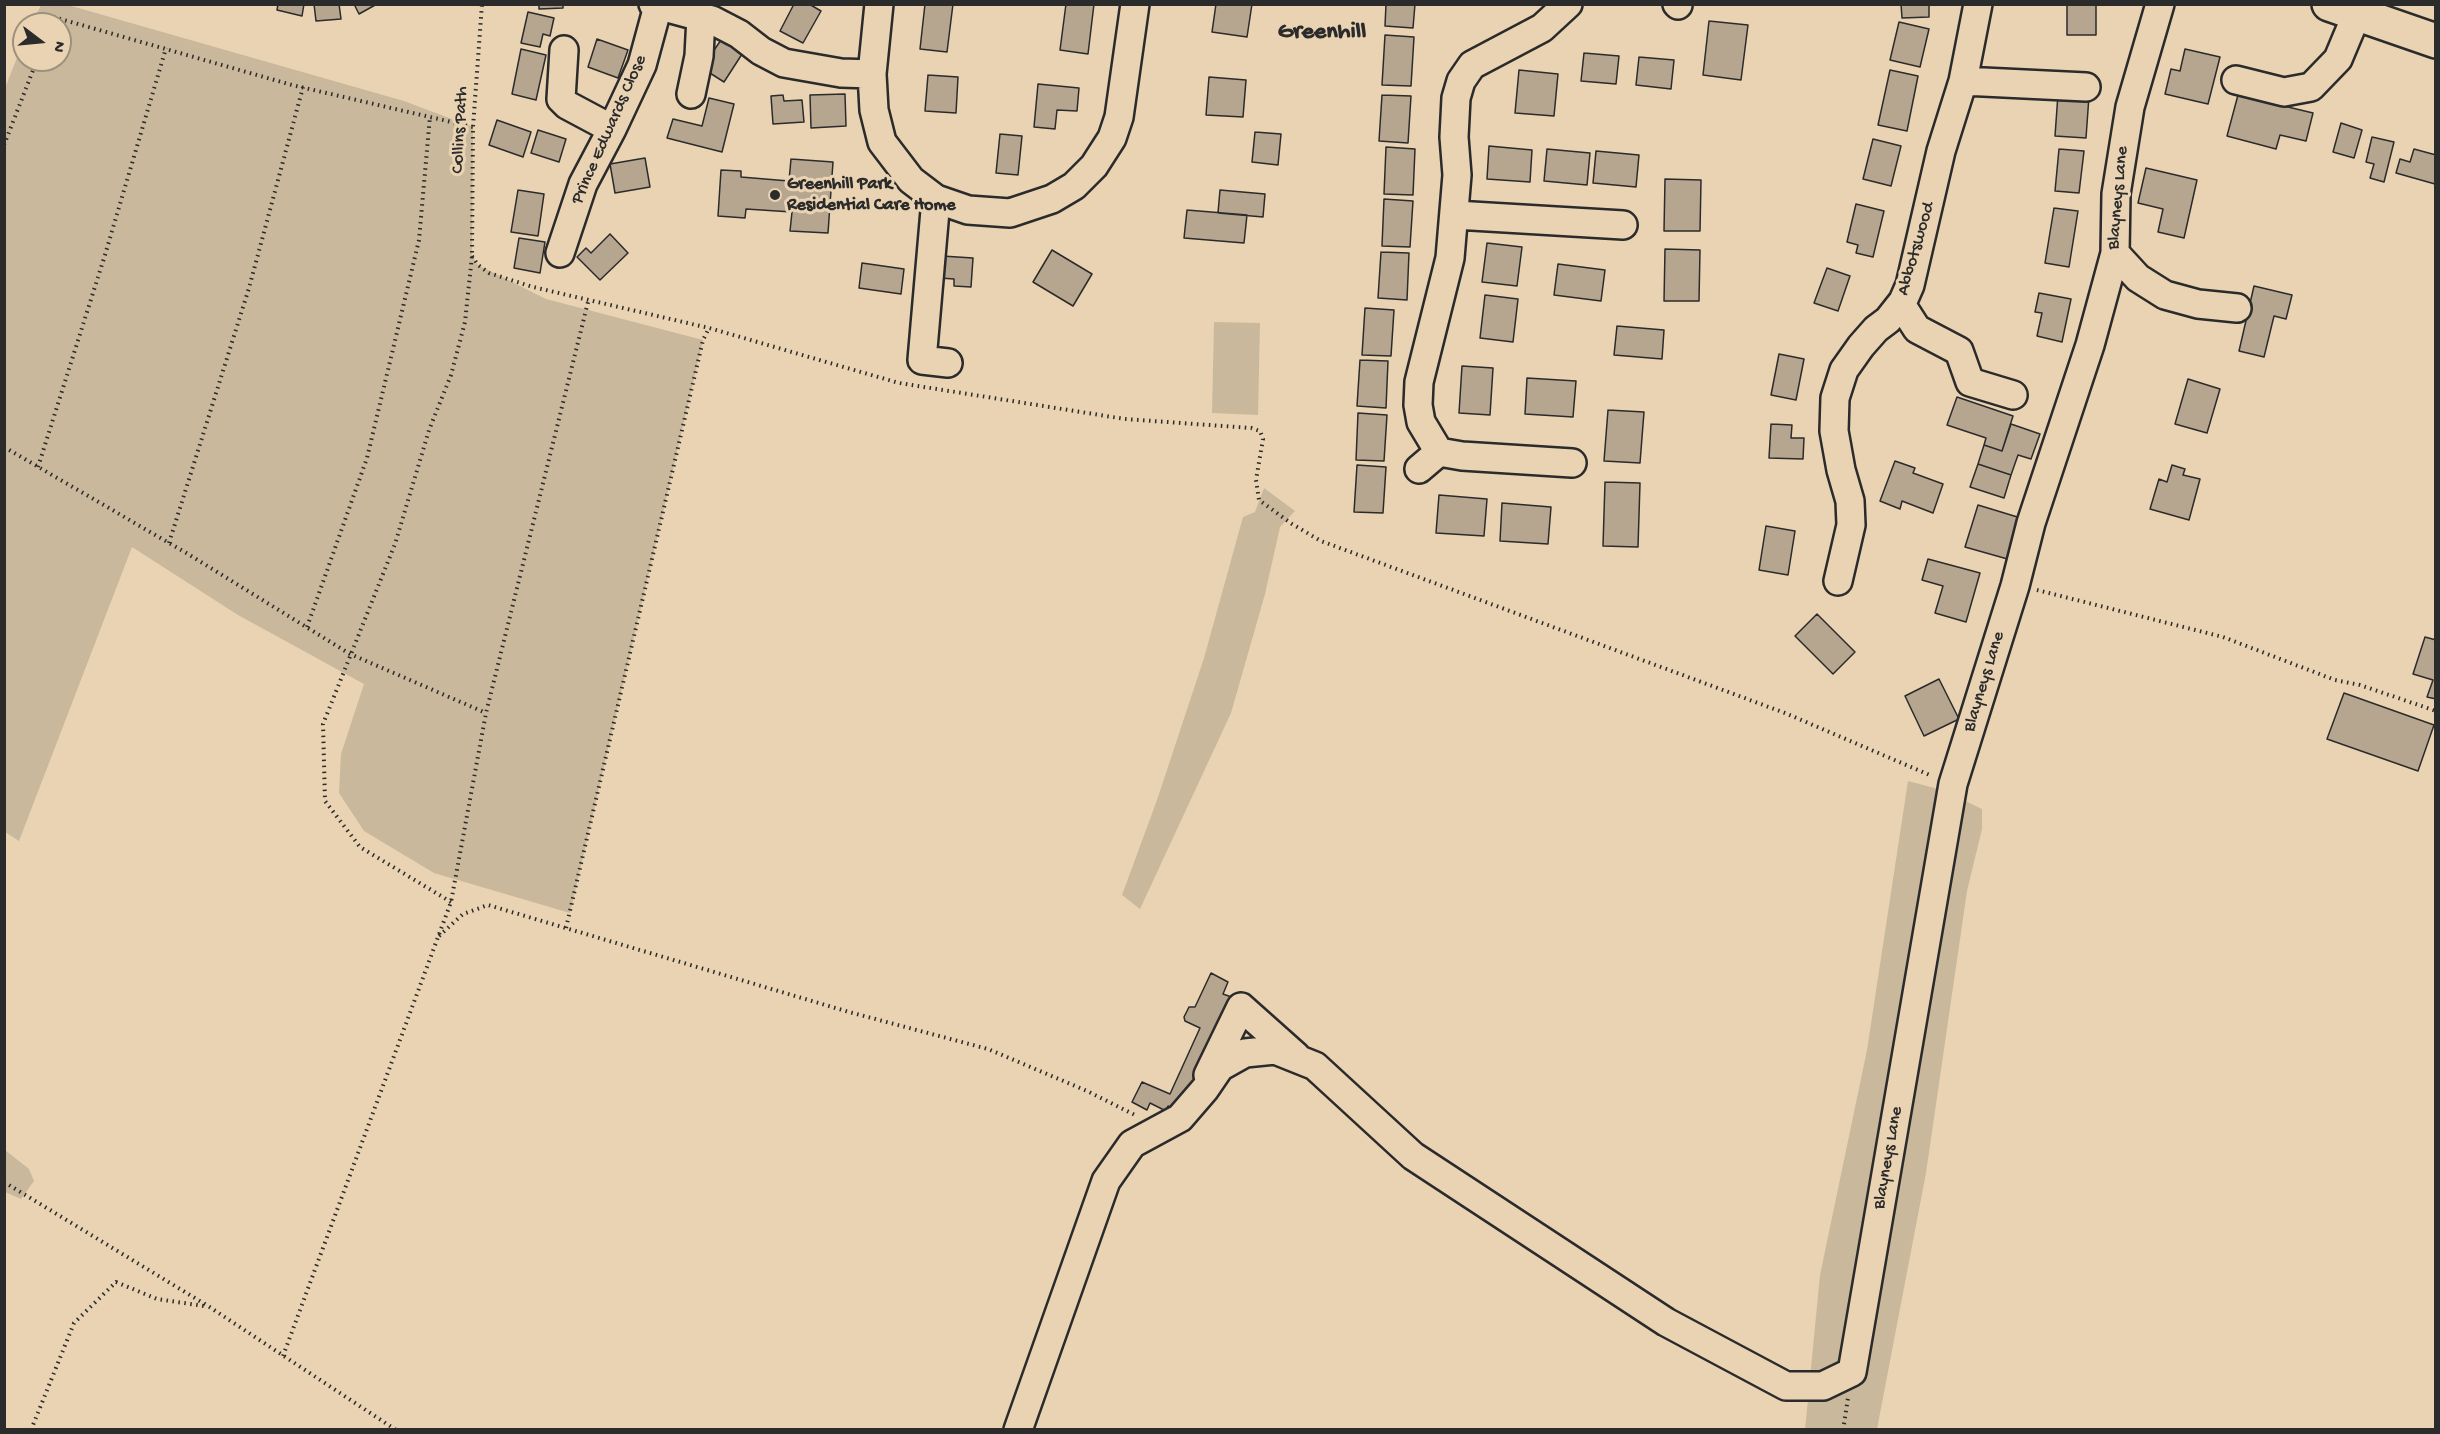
<!DOCTYPE html>
<html>
<head>
<meta charset="utf-8">
<style>
	body { margin:0 }
	#map { position:relative; width:2440px; height:1434px; overflow:hidden; background:#e9d3b2; font-family:"Gochi Hand",sans-serif }
	canvas { display:block }
	.frame { position:absolute; inset:0; border:6px solid #2b2b2b; pointer-events:none }
	.north { position:absolute; left:12px; top:12px; width:60px; height:60px; box-sizing:border-box; background:#e9d3b2; border:2px solid #9d907c; border-radius:50%; rotate:106deg; font-size:16px; font-weight:700; line-height:24px; text-align:center; color:#2b2b2b }
	.north::after { content:''; display:block; margin:auto; width:21px; height:27px; background:#2b2b2b; clip-path:polygon(50% 0,100% 100%,50% 72%,0 100%) }
</style>
</head>
<body>
<div id="map">
<canvas width="2440" height="1434"></canvas>
<div class="frame"></div>
<div class="north">N</div>
</div>
<script>
const g = document.querySelector('canvas').getContext('2d');
g.lineJoin = 'round';
function fill(path, color) { g.fillStyle = color; g.fill(path, 'evenodd'); }
const poly = rows => new Path2D(rows.map(r => 'M' + r).join(''));
function stroke(path, color, width, dash) { g.strokeStyle = color; g.lineWidth = width; g.lineCap = dash ? 'butt' : 'round'; g.setLineDash(dash || []); g.stroke(path); }
function write(font, color, halo, rows, align = 'center') {
  g.font = font + ' "Gochi Hand",sans-serif'; g.lineWidth = 6; g.setLineDash([]); g.textBaseline = 'middle'; g.strokeStyle = halo; g.fillStyle = color; for (const [text, x, y, turn = 0] of rows) {
    g.save(); g.translate(x, y); g.rotate((+turn || 0) * Math.PI / 180); g.textAlign = isNaN(turn) ? turn : align; if (halo) g.strokeText(text, 0, 0); g.fillText(text, 0, 0); g.restore();
  }
}
fill(poly([
	[68,5,404,101,473,127,472,256,478,265,546,299,703,340,570,913,434,873,364,831,339,793,341,754,364,684,238,615,132,547,19,841,5,832,5,88,24,40,24,60,60,60,60,24,32,24,41,5],
	[1214,322,1260,323,1258,415,1212,413],
	[1264,488,1295,511,1280,527,1265,594,1231,713,1140,909,1122,895,1157,800,1204,658,1243,517,1255,512],
	[1908,781,1942,790,1982,809,1982,829,1967,891,1926,1173,1877,1429,1805,1430,1820,1275,1867,1050],
	[5,1150,29,1169,34,1181,21,1199,5,1192]
]), '#cab89c');
const building = poly([
	[278,4,304,4,302,16,277,10,278,4],
	[314,4,339,4,341,19,316,21,314,4],
	[354,4,377,4,359,14,354,4],
	[539,4,563,4,563,8,539,9,539,4],
	[794,4,809,4,821,11,803,43,780,31,794,4],
	[925,4,953,4,947,52,920,49,925,4],
	[1066,4,1094,4,1088,54,1060,50,1066,4],
	[1216,4,1252,4,1247,37,1212,32,1216,4],
	[1386,4,1415,4,1413,28,1385,26,1386,4],
	[1901,4,1929,4,1929,17,1902,18,1901,4],
	[2067,4,2096,4,2096,35,2067,35,2067,4],
	[528,12,554,18,550,36,543,34,540,47,521,43,528,12],
	[1709,21,1748,25,1741,80,1703,75,1709,21],
	[1899,22,1929,29,1920,67,1890,60,1899,22],
	[1385,35,1414,37,1411,86,1382,85,1385,35],
	[723,37,744,51,724,82,702,68,723,37],
	[597,39,628,50,618,78,588,67,597,39],
	[521,49,546,55,536,100,512,94,521,49],
	[2185,49,2220,57,2208,104,2165,94,2171,69,2180,71,2185,49],
	[1584,53,1619,56,1616,84,1581,81,1584,53],
	[1639,57,1674,60,1671,89,1636,85,1639,57],
	[1519,70,1558,74,1554,116,1515,113,1519,70],
	[1890,70,1918,76,1907,131,1878,125,1890,70],
	[928,75,958,77,956,113,925,111,928,75],
	[1209,77,1246,80,1243,117,1206,115,1209,77],
	[1038,84,1079,88,1077,111,1057,110,1055,129,1034,127,1038,84],
	[845,94,846,126,811,128,810,95,845,94],
	[2058,94,2089,96,2086,138,2055,136,2058,94],
	[783,95,784,101,802,100,804,122,773,124,771,96,783,95],
	[1382,95,1411,96,1408,143,1379,141,1382,95],
	[2238,95,2313,113,2306,141,2280,135,2276,149,2227,136,2238,95],
	[709,98,734,104,722,152,667,138,673,119,702,126,709,98],
	[497,120,531,132,523,157,489,145,497,120],
	[2341,123,2362,130,2354,158,2333,152,2341,123],
	[538,130,566,139,559,162,531,153,538,130],
	[1255,132,1281,134,1278,165,1252,162,1255,132],
	[1000,134,1022,136,1018,175,996,173,1000,134],
	[2372,137,2394,142,2384,182,2370,178,2374,164,2366,162,2372,137],
	[1873,139,1901,146,1891,186,1863,179,1873,139],
	[1489,146,1532,150,1530,182,1487,179,1489,146],
	[1386,147,1415,149,1413,195,1384,194,1386,147],
	[1547,149,1590,153,1587,185,1544,181,1547,149],
	[2059,149,2084,151,2079,193,2055,191,2059,149],
	[2414,149,2436,155,2435,184,2396,173,2400,159,2410,162,2414,149],
	[1596,151,1639,155,1636,187,1593,183,1596,151],
	[645,158,650,187,615,193,610,164,645,158],
	[791,159,833,162,828,233,790,231,792,212,746,209,745,218,718,216,721,170,741,171,741,177,789,181,791,159],
	[2146,168,2197,180,2184,238,2158,232,2163,209,2138,203,2146,168],
	[1665,179,1701,180,1700,231,1664,231,1665,179],
	[518,190,544,194,538,236,511,232,518,190],
	[1220,190,1265,194,1263,217,1218,213,1220,190],
	[1384,199,1413,201,1410,247,1382,246,1384,199],
	[1856,204,1884,211,1873,257,1856,253,1858,245,1847,242,1856,204],
	[2054,208,2078,211,2069,267,2045,263,2054,208],
	[1187,210,1247,215,1244,243,1184,238,1187,210],
	[610,234,628,253,600,280,577,257,586,248,591,253,610,234],
	[519,238,545,242,540,273,514,268,519,238],
	[1487,243,1522,247,1517,286,1482,282,1487,243],
	[1665,249,1700,250,1699,301,1664,301,1665,249],
	[1052,250,1092,274,1073,306,1033,282,1052,250],
	[1381,252,1409,253,1407,300,1378,298,1381,252],
	[942,256,973,258,971,287,954,286,954,279,940,278,942,256],
	[862,263,904,269,901,294,859,288,862,263],
	[1558,264,1605,270,1601,301,1554,295,1558,264],
	[1827,268,1850,276,1838,311,1814,303,1827,268],
	[2254,286,2292,295,2286,319,2274,316,2264,357,2239,351,2254,286],
	[2039,293,2071,299,2062,342,2037,336,2042,313,2035,312,2039,293],
	[1485,295,1518,299,1513,342,1480,338,1485,295],
	[1365,308,1394,310,1391,356,1362,355,1365,308],
	[1617,326,1664,330,1662,359,1614,355,1617,326],
	[1779,354,1804,359,1796,400,1771,395,1779,354],
	[1360,360,1388,361,1386,408,1357,406,1360,360],
	[1462,366,1493,368,1490,415,1459,413,1462,366],
	[1527,378,1576,381,1573,417,1525,414,1527,378],
	[2188,379,2220,389,2207,433,2175,424,2188,379],
	[1957,397,2013,416,2002,451,1984,445,1986,438,1947,425,1957,397],
	[1608,410,1644,412,1640,463,1604,461,1608,410],
	[1358,413,1387,415,1384,461,1356,460,1358,413],
	[1771,424,1792,425,1791,438,1804,438,1803,459,1769,458,1771,424],
	[2011,424,2040,434,2031,459,2018,455,2011,475,1978,464,1984,445,2002,451,2011,424],
	[1895,461,1915,468,1913,473,1943,484,1933,513,1902,501,1900,509,1880,501,1895,461],
	[1978,464,2011,475,2004,498,1970,487,1978,464],
	[1357,465,1386,467,1383,513,1354,512,1357,465],
	[2172,465,2185,469,2183,475,2200,479,2189,520,2150,509,2159,479,2167,482,2172,465],
	[1605,482,1640,483,1638,547,1603,546,1605,482],
	[1439,495,1487,499,1484,536,1436,533,1439,495],
	[1502,503,1551,507,1548,544,1500,541,1502,503],
	[1978,505,2024,519,2011,560,1965,547,1978,505],
	[1766,526,1795,531,1788,575,1759,570,1766,526],
	[1928,559,1980,573,1966,622,1935,613,1943,586,1922,580,1928,559],
	[1817,614,1855,652,1833,674,1795,636,1817,614],
	[2425,637,2436,640,2436,699,2427,697,2433,680,2413,674,2425,637],
	[1939,679,1959,719,1924,736,1905,696,1939,679],
	[2344,693,2434,725,2418,771,2327,739,2344,693],
	[1211,973,1228,982,1223,994,1237,999,1188,1104,1175,1110,1168,1106,1166,1111,1150,1103,1147,1110,1132,1102,1142,1082,1170,1094,1200,1028,1185,1021,1184,1017,1189,1007,1195,1007,1211,973]
]);
fill(building, '#b7a68f');
stroke(building, '#2b2b2b', 1.5);
const minor = poly([
	[653,4,712,20,739,34,761,51,784,63,841,73,872,74],
	[879,4,872,74,874,110,882,142,911,180,936,199,968,210,1010,213,1052,199,1074,186,1094,166,1112,138,1119,117,1135,4],
	[1568,4,1542,28,1472,65,1461,81,1456,98,1454,137,1457,175,1450,258,1419,382,1418,405,1421,422,1439,452,1462,456,1572,463],
	[1677,4,1678,5],
	[564,50,561,99,567,105,612,129],
	[2236,80,2284,92,2311,87,2338,59,2356,16],
	[1963,81,2086,87],
	[691,94,699,56,701,17],
	[936,199,922,360,948,363],
	[1455,215,1623,225],
	[560,253,583,184,612,129,642,65,658,6],
	[2115,253,2138,278,2165,295,2198,304,2237,308],
	[1901,304,1917,329,1959,351,1970,382,2013,395],
	[1419,469,1439,452],
	[1838,581,1851,525,1850,501,1841,470,1834,431,1835,398,1844,370,1861,346,1876,329,1888,320,1903,301,1910,285,1941,151,1963,81,1978,4],
	[1208,1075,1241,1007,1296,1056],
	[1018,1430,1106,1181,1132,1144,1180,1118,1205,1089,1220,1067,1245,1053,1275,1050,1315,1066,1413,1156,1666,1322,1786,1386,1823,1386,1852,1372,1953,784,2015,586,2031,523,2090,345,2115,253,2116,194,2130,107,2160,4]
]);
const major = poly([
	[2329,4,2436,41]
]);
stroke(minor, '#2b2b2b', 32);
stroke(major, '#2b2b2b', 38);
stroke(poly([
	[48,24,50,16,292,85,473,127],
	[4,145,37,60],
	[472,256,478,265,489,273,533,287,709,328,899,383,1125,419,1251,428,1260,431,1263,439,1256,480,1259,500,1292,524,1321,541,1785,713,1932,776],
	[4,447,188,554,350,654,486,713],
	[38,467,105,255,166,48],
	[169,543,249,288,303,87],
	[2037,590,2223,637,2335,680,2360,685,2436,711],
	[307,627,367,458,419,240,430,116],
	[451,902,360,847,325,801,323,724,395,544,429,430,451,375,465,322,472,256,473,127,482,4],
	[566,928,703,340,709,328],
	[439,936,463,914,488,905,849,1012,988,1049,1087,1091,1137,1116],
	[4,1182,208,1306,396,1430],
	[283,1356,451,902,486,713,588,302],
	[31,1430,74,1323,116,1282,157,1299,204,1306],
	[1843,1430,1848,1398]
]), '#2b2b2b', 4, [1.5, 4.5]);
stroke(minor, '#e9d3b2', 27);
stroke(major, '#e9d3b2', 33);
for (const [x, y, r, color] of [
	[775,195,6,"#2b2b2b"]
]) { const dot = new Path2D(); dot.arc(x, y, r, 0, 2 * Math.PI); g.fillStyle = color; g.fill(dot); stroke(dot, '#e9d3b2', 2); }
write('18px', '#2b2b2b', '#e9d3b2', [
	["Collins Path",461,130,-87],
	["Prince Edwards Close",610,130,-66],
	["Blayneys Lane",2119,198,-85],
	["Abbotswood",1917,249,-74],
	["Blayneys Lane",1985,682,-73],
	["Blayneys Lane",1889,1158,-80]
]);
write('bold 18px', '#2b2b2b', '#e9d3b2', [
	["Greenhill Park",787,185],
	["Residential Care Home",787,206]
], 'left');
write('bold 24px', '#2b2b2b', '#e9d3b2', [
	["Greenhill",1322,33]
]);
</script>
</body>
</html>
